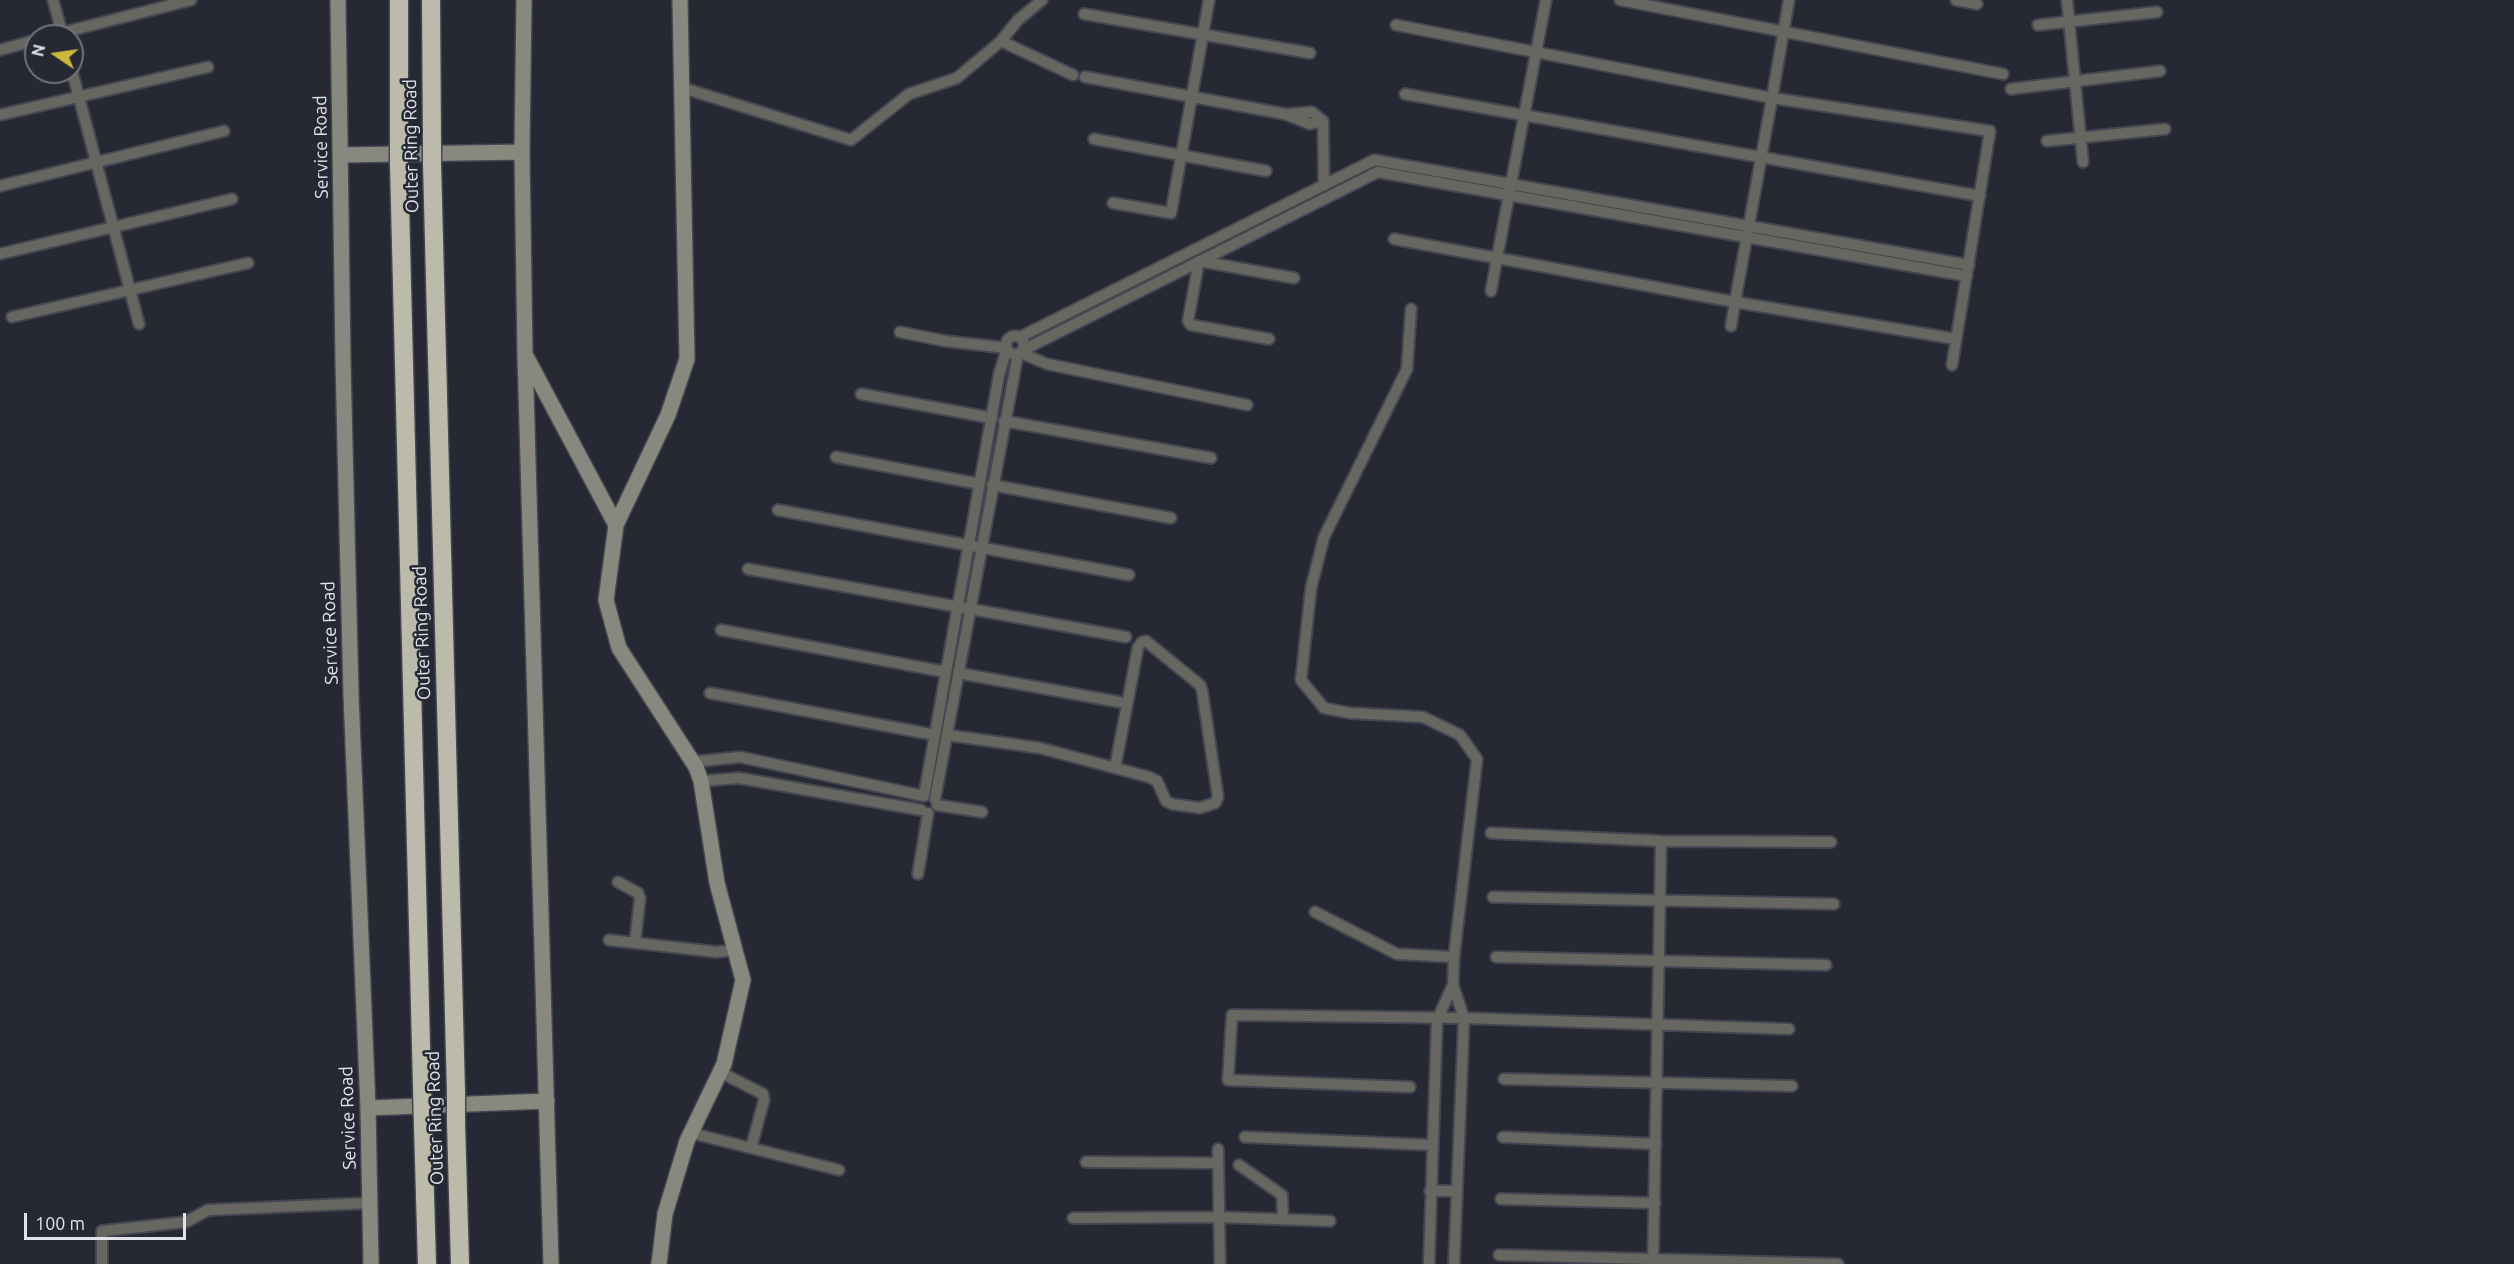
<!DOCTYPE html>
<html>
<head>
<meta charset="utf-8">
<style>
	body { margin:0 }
	#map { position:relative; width:2514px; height:1264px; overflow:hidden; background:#262934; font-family:Ubuntu,sans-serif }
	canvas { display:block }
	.north { position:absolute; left:24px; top:24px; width:60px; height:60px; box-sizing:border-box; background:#262934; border:2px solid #71737d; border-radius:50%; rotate:283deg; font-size:16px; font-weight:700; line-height:24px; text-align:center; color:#e1e3ea }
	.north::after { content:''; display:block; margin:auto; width:21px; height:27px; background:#cbb939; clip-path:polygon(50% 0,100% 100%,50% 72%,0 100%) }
	.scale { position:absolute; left:24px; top:1213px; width:162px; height:27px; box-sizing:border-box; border:3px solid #e1e3ea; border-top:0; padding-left:8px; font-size:18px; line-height:21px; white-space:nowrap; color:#e1e3ea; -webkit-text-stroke:4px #262934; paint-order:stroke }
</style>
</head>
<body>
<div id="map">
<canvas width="2514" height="1264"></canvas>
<div class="north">N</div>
<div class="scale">100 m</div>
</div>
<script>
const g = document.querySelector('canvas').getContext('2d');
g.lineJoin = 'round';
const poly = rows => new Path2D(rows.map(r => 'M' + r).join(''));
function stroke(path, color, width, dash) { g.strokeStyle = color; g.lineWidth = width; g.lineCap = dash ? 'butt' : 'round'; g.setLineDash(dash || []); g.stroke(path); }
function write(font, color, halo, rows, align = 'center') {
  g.font = font + ' Ubuntu,sans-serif'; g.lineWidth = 5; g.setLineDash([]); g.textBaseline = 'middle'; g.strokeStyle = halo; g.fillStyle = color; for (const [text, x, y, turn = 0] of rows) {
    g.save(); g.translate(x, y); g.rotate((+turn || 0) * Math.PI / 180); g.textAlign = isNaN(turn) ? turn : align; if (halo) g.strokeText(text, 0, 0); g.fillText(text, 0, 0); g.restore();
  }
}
const street = poly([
	[53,0,63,36],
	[1546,0,1497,258,1735,302,1772,98,1990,131,1952,365],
	[1620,0,2003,74],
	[1956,0,1977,4],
	[2067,0,2083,162],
	[1084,14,1310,53],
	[1396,25,1772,98,1789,0],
	[2038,25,2157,12],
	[49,36,191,0],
	[1001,41,1018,20,1042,0],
	[0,50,36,40],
	[72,71,139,324],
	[1085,77,1285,114,1310,124,1323,121,1324,183],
	[683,88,851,140,909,94,957,78,1001,41,1073,75],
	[2011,89,2160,71],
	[1405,94,1980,196],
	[1289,114,1312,112,1323,121],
	[0,115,208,67],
	[1094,139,1266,171],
	[2047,141,2165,129],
	[0,186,224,131],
	[1113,203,1171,213,1209,0],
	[1394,239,1497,258,1491,291],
	[0,254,232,199],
	[1411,309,1407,369,1324,537,1311,588,1301,680,1324,708,1350,713,1423,717,1460,735,1477,759,1454,957,1453,985,1464,1018,1454,1264],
	[12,317,248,263],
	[1731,326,1735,302,1956,339],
	'1006 345a9 9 0 1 1 18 0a9 9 0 1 1-18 0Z',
	[1020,337,1374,160,1969,265],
	[1269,339,1191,325,1188,321,1199,261,1294,278],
	[1023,350,1378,172,1967,276],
	[1021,353,1047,364,1247,405],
	[861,394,992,418],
	[1004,421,1211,458],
	[836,457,980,484],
	[992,485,1171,518],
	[778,510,1129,575],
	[748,569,1126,637],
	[721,630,946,672],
	[958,673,1119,702],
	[710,693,935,735],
	[947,735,1040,748,1149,777,1157,781,1166,801,1172,804,1200,808,1215,803,1218,797,1202,690,1200,685,1146,641,1142,642,1138,647,1115,768],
	[692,762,740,757,924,796,999,375,1007,348,945,341,900,332],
	[701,781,739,778,921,810],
	[935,799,1018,354],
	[937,805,982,812],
	[1491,833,1661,841,1831,842],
	[918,874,928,813],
	[618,882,638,893,640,898,635,943],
	[1493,897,1834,904],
	[1315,912,1397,954,1454,957],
	[609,940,717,952,735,950],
	[1496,957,1826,965],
	[720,1072,763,1094,764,1100,751,1148],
	[1504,1079,1792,1086],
	[1410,1087,1228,1080,1232,1015,1464,1018,1789,1029],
	[691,1133,839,1170],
	[1245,1137,1432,1145],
	[1503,1137,1656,1144],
	[1218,1149,1220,1264],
	[1086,1162,1218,1163],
	[1239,1165,1282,1195,1283,1219],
	[1430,1191,1457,1191],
	[1501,1199,1655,1203],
	[1073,1218,1219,1217,1330,1221],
	[1499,1255,1838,1264],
	[102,1264,102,1231,186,1222,208,1210,370,1203],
	[1429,1264,1437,1020,1453,985],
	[1653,1264,1661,841]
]);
const secondary = poly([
	[338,0,343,362,351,695,368,1108,371,1264],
	[524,0,522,152,525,355,551,1264],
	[341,155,522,152],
	[527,358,616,525],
	[368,1108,547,1101],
	[659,1264,665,1214,687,1141,724,1064,743,980,717,883,701,781,696,767,619,648,606,600,616,525,668,415,687,359,680,0]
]);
const highway = poly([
	[399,0,399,144],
	[431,0,432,144],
	[432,163,456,1093],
	[399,164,422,1086],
	[456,1123,460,1264],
	[423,1126,427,1264]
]);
stroke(street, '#444751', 14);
stroke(secondary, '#444751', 18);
stroke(highway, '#444751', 21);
stroke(street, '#676660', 10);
stroke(secondary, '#89887e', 15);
stroke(highway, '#bbbaab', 18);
const highwayBridge = poly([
	[399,144,399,164],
	[432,144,432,163],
	[422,1086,423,1126],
	[456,1093,456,1123]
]);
stroke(highwayBridge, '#444751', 21, []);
stroke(highwayBridge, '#bbbaab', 18);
write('18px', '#e1e3ea', '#262934', [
	["Outer Ring Road",411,146,-91],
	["Service Road",321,147,-91],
	["Service Road",330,633,-92],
	["Outer Ring Road",422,633,-92],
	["Service Road",348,1118,-92],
	["Outer Ring Road",435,1118,-92]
]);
</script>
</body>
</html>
